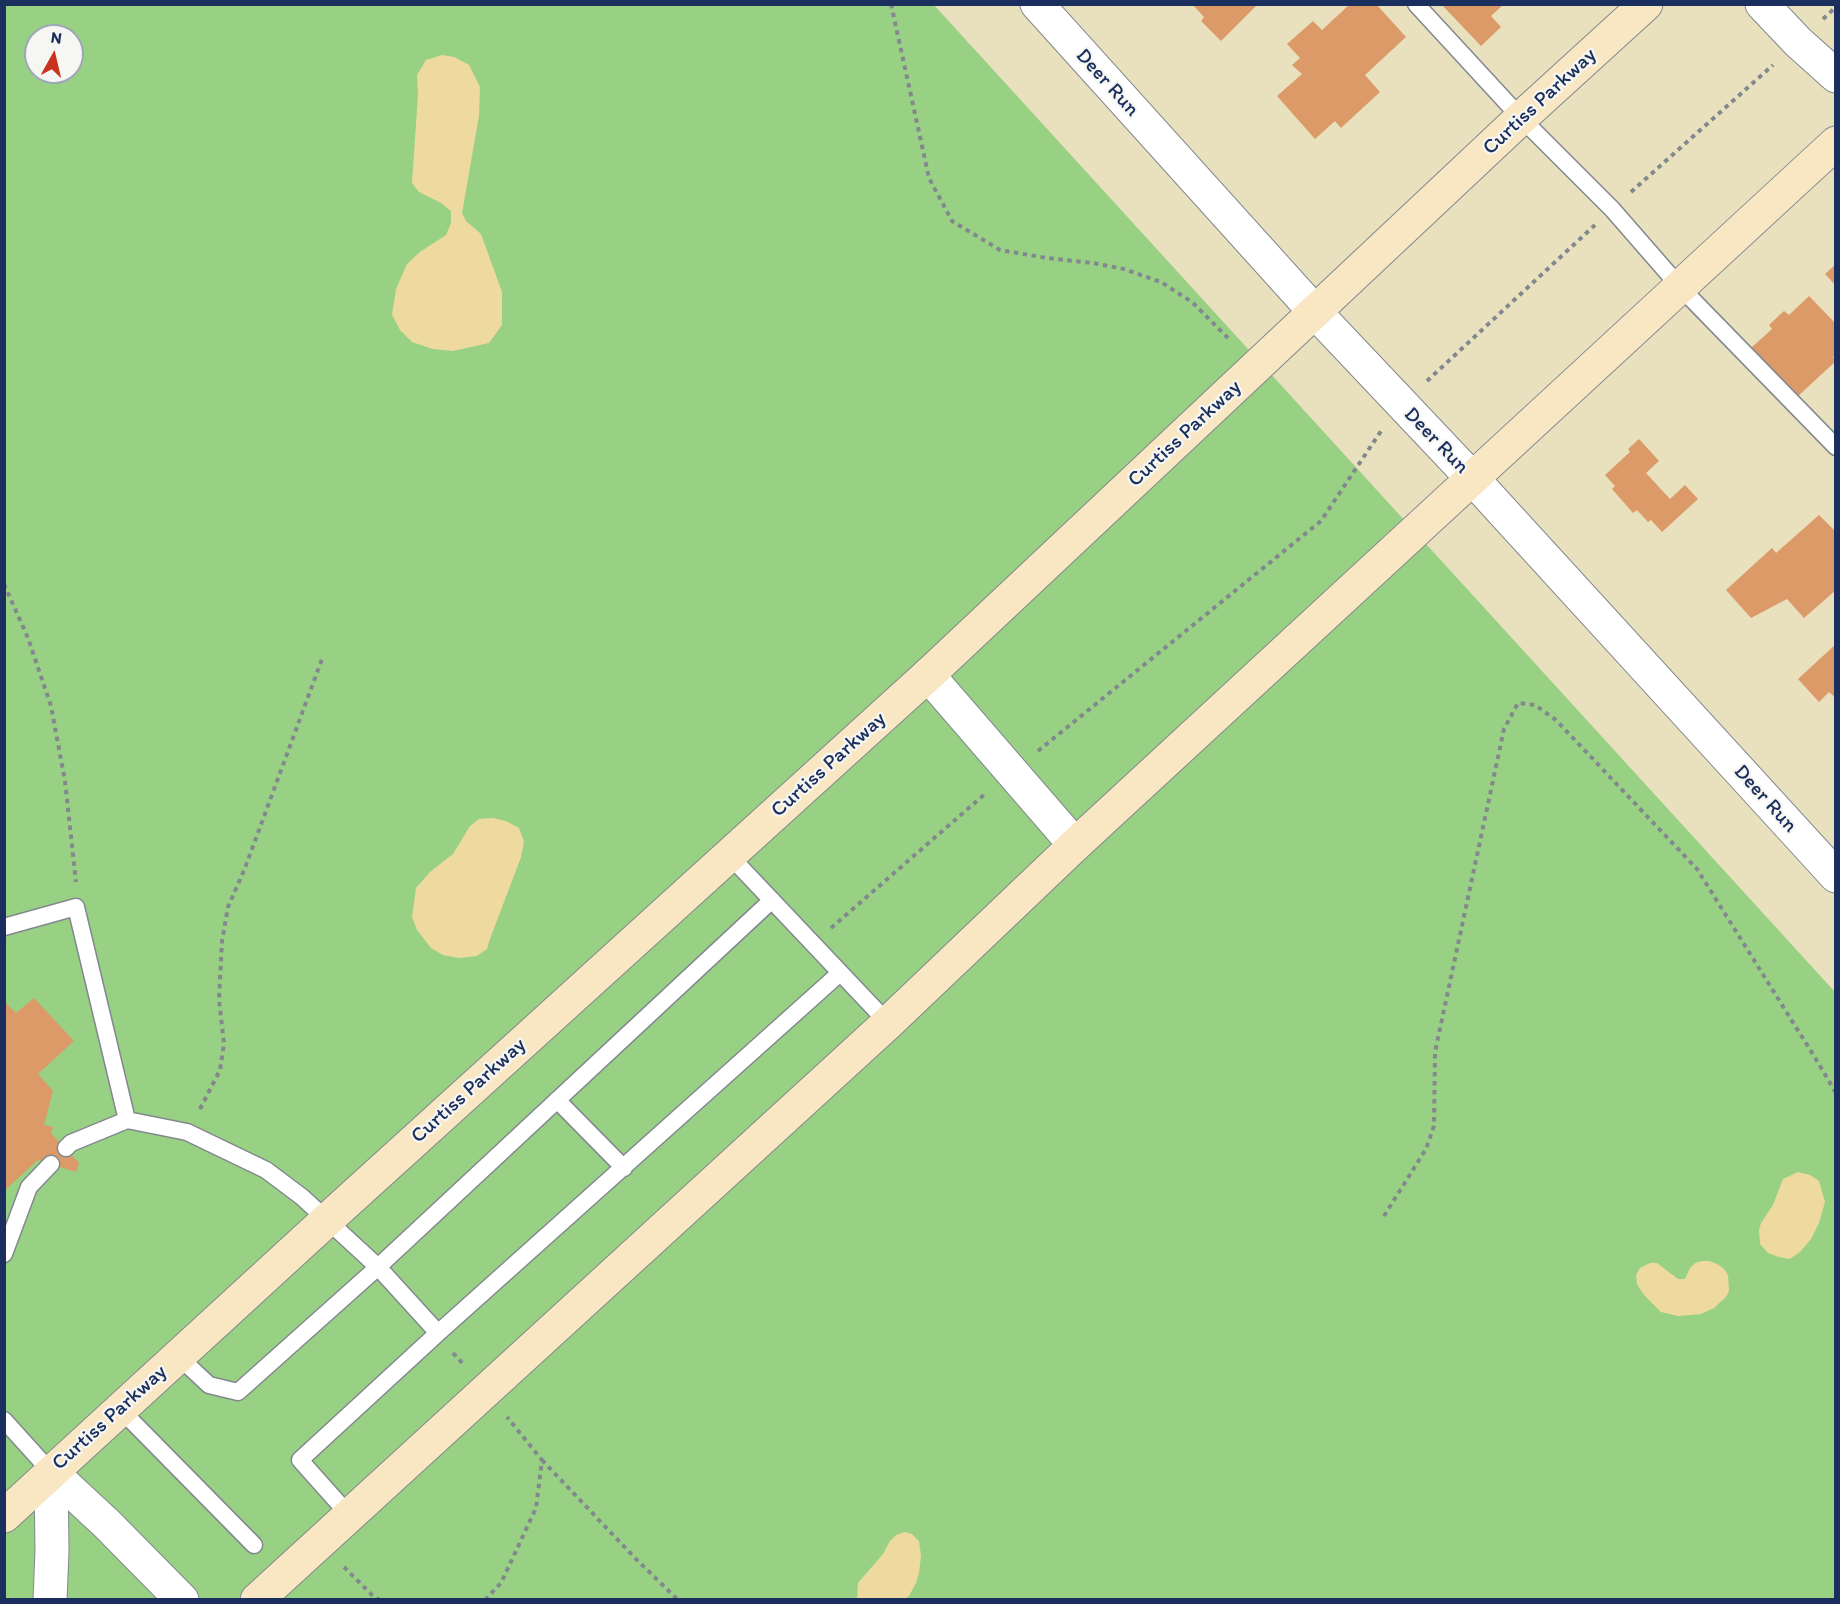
<!DOCTYPE html>
<html>
<head>
<meta charset="utf-8">
<style>
	body { margin:0 }
	#map { position:relative; width:1840px; height:1604px; overflow:hidden; background:#e9e0be; font-family:Itim,sans-serif }
	canvas { display:block }
	.frame { position:absolute; inset:0; border:6px solid #1b2f5e; pointer-events:none }
	.north { position:absolute; left:24px; top:24px; width:60px; height:60px; box-sizing:border-box; background:#f6f6f2; border:2px solid #9ea6b7; border-radius:50%; rotate:8deg; font-size:16px; font-weight:700; line-height:24px; text-align:center; color:#1b2f5e }
	.north::after { content:''; display:block; margin:auto; width:21px; height:27px; background:#c8321e; clip-path:polygon(50% 0,100% 100%,50% 72%,0 100%) }
</style>
</head>
<body>
<div id="map">
<canvas width="1840" height="1604"></canvas>
<div class="frame"></div>
<div class="north">N</div>
</div>
<script>
const g = document.querySelector('canvas').getContext('2d');
g.lineJoin = 'round';
function fill(path, color) { g.fillStyle = color; g.fill(path, 'evenodd'); }
const poly = rows => new Path2D(rows.map(r => 'M' + r).join(''));
function stroke(path, color, width, dash) { g.strokeStyle = color; g.lineWidth = width; g.lineCap = dash ? 'butt' : 'round'; g.setLineDash(dash || []); g.stroke(path); }
function write(font, color, halo, rows, align = 'center') {
  g.font = font + ' Itim,sans-serif'; g.lineWidth = 4.5; g.setLineDash([]); g.textBaseline = 'middle'; g.strokeStyle = halo; g.fillStyle = color; for (const [text, x, y, turn = 0] of rows) {
    g.save(); g.translate(x, y); g.rotate((+turn || 0) * Math.PI / 180); g.textAlign = isNaN(turn) ? turn : align; if (halo) g.strokeText(text, 0, 0); g.fillText(text, 0, 0); g.restore();
  }
}
fill(poly([
	[5,5,934,5,1835,992,1835,1599,5,1600],
	[36,36,72,36,72,72,36,72]
]), '#99d184');
fill(poly([
	[442,55,454,57,469,65,480,87,479,116,462,213,466,221,481,234,502,292,502,325,489,343,453,351,433,349,412,342,400,330,392,315,396,289,407,264,420,252,446,235,451,223,451,211,441,203,419,192,412,183,418,94,417,75,426,60],
	[493,818,506,821,519,828,524,842,521,857,490,939,487,949,477,956,459,958,443,955,431,948,417,930,412,917,416,888,430,872,453,854,470,826,479,819],
	[1798,1172,1810,1175,1819,1181,1825,1202,1819,1223,1811,1239,1800,1252,1790,1259,1779,1257,1768,1253,1760,1244,1759,1230,1761,1223,1773,1205,1783,1179],
	[1702,1261,1709,1261,1717,1264,1724,1269,1728,1275,1729,1291,1726,1297,1714,1308,1701,1314,1678,1316,1661,1312,1644,1295,1637,1284,1636,1275,1640,1268,1650,1263,1657,1263,1678,1279,1685,1279,1690,1268,1695,1263],
	[905,1532,912,1534,919,1541,921,1556,919,1573,916,1583,909,1596,904,1599,857,1599,858,1583,883,1554,890,1541,896,1535]
]), '#eeda9e');
fill(poly([
	[1192,4,1258,4,1221,41,1201,21,1204,17],
	[1350,4,1376,4,1406,37,1365,75,1380,92,1341,128,1335,121,1315,139,1277,96,1302,74,1292,65,1300,58,1287,44,1313,21,1322,30],
	[1441,4,1504,4,1491,16,1501,27,1481,46],
	[1836,264,1836,286,1825,274],
	[1809,296,1836,324,1836,355,1833,357,1836,361,1797,397,1751,348,1772,329,1769,325,1784,311,1789,315],
	[1639,439,1659,461,1646,473,1670,499,1685,485,1698,499,1662,532,1651,520,1648,522,1637,510,1633,513,1612,489,1615,486,1605,475,1630,452,1628,449],
	[1819,515,1836,532,1836,590,1804,618,1787,599,1751,618,1726,590,1772,548,1776,553],
	[1836,644,1836,698,1829,692,1819,702,1798,679],
	[34,998,74,1041,38,1074,53,1091,44,1125,53,1127,51,1133,79,1163,76,1172,38,1160,4,1191,4,1001,16,1013]
]), '#db9a68');
const lane = poly([
	[1416,4,1521,118,1612,209,1680,287,1836,447],
	[729,855,888,1023],
	[4,927,76,907,127,1120,187,1132,266,1170,302,1197,378,1267,438,1333],
	[557,1100,624,1168],
	[66,1148,71,1143,127,1120],
	[4,1254,29,1187,51,1164],
	[178,1356,209,1385,238,1392,378,1267,772,900],
	[120,1409,254,1545],
	[4,1420,51,1472],
	[349,1515,300,1460,438,1333,840,973]
]);
const street = poly([
	[1037,4,1315,312,1472,478,1836,876],
	[1762,4,1798,42,1836,76],
	[928,675,1075,845],
	[51,1472,107,1524,182,1600],
	[50,1600,52,1551,51,1472]
]);
const secondary = poly([
	[4,1516,327,1220,928,675,1521,118,1646,4],
	[257,1600,888,1023,1075,845,1836,143]
]);
stroke(lane, '#82888e', 19);
stroke(street, '#82888e', 35);
stroke(secondary, '#82888e', 35);
stroke(poly([
	[891,4,929,178,952,221,1000,250,1047,258,1093,263,1124,269,1161,282,1192,302,1230,340],
	[1823,19,1836,7],
	[1631,192,1773,65],
	[1427,381,1595,225],
	[4,584,28,638,51,706,65,781,76,882],
	[1038,751,1321,521,1381,431],
	[831,928,986,793],
	[200,1109,220,1070,224,1044,219,999,222,941,228,907,245,868,322,659],
	[1384,1216,1426,1149,1434,1126,1435,1052,1504,729,1518,703,1535,705,1556,720,1697,869,1814,1056,1836,1093],
	[453,1353,464,1365],
	[542,1460,635,1558,678,1600],
	[344,1567,372,1595,380,1600],
	[485,1600,501,1583,536,1508,542,1460,507,1417]
]), '#82888e', 4, [4.5, 4.5]);
stroke(lane, '#fff', 16);
stroke(street, '#fff', 33);
stroke(secondary, '#f9e7c3', 33);
write('21px', '#1b2f5e', '#f6f6f2', [
	["Deer Run",1107,83,48],
	["Curtiss Parkway",1540,102,-43],
	["Curtiss Parkway",1185,434,-43],
	["Deer Run",1436,441,46],
	["Curtiss Parkway",829,765,-42],
	["Deer Run",1765,799,48],
	["Curtiss Parkway",469,1091,-42],
	["Curtiss Parkway",110,1418,-42]
]);
</script>
</body>
</html>
